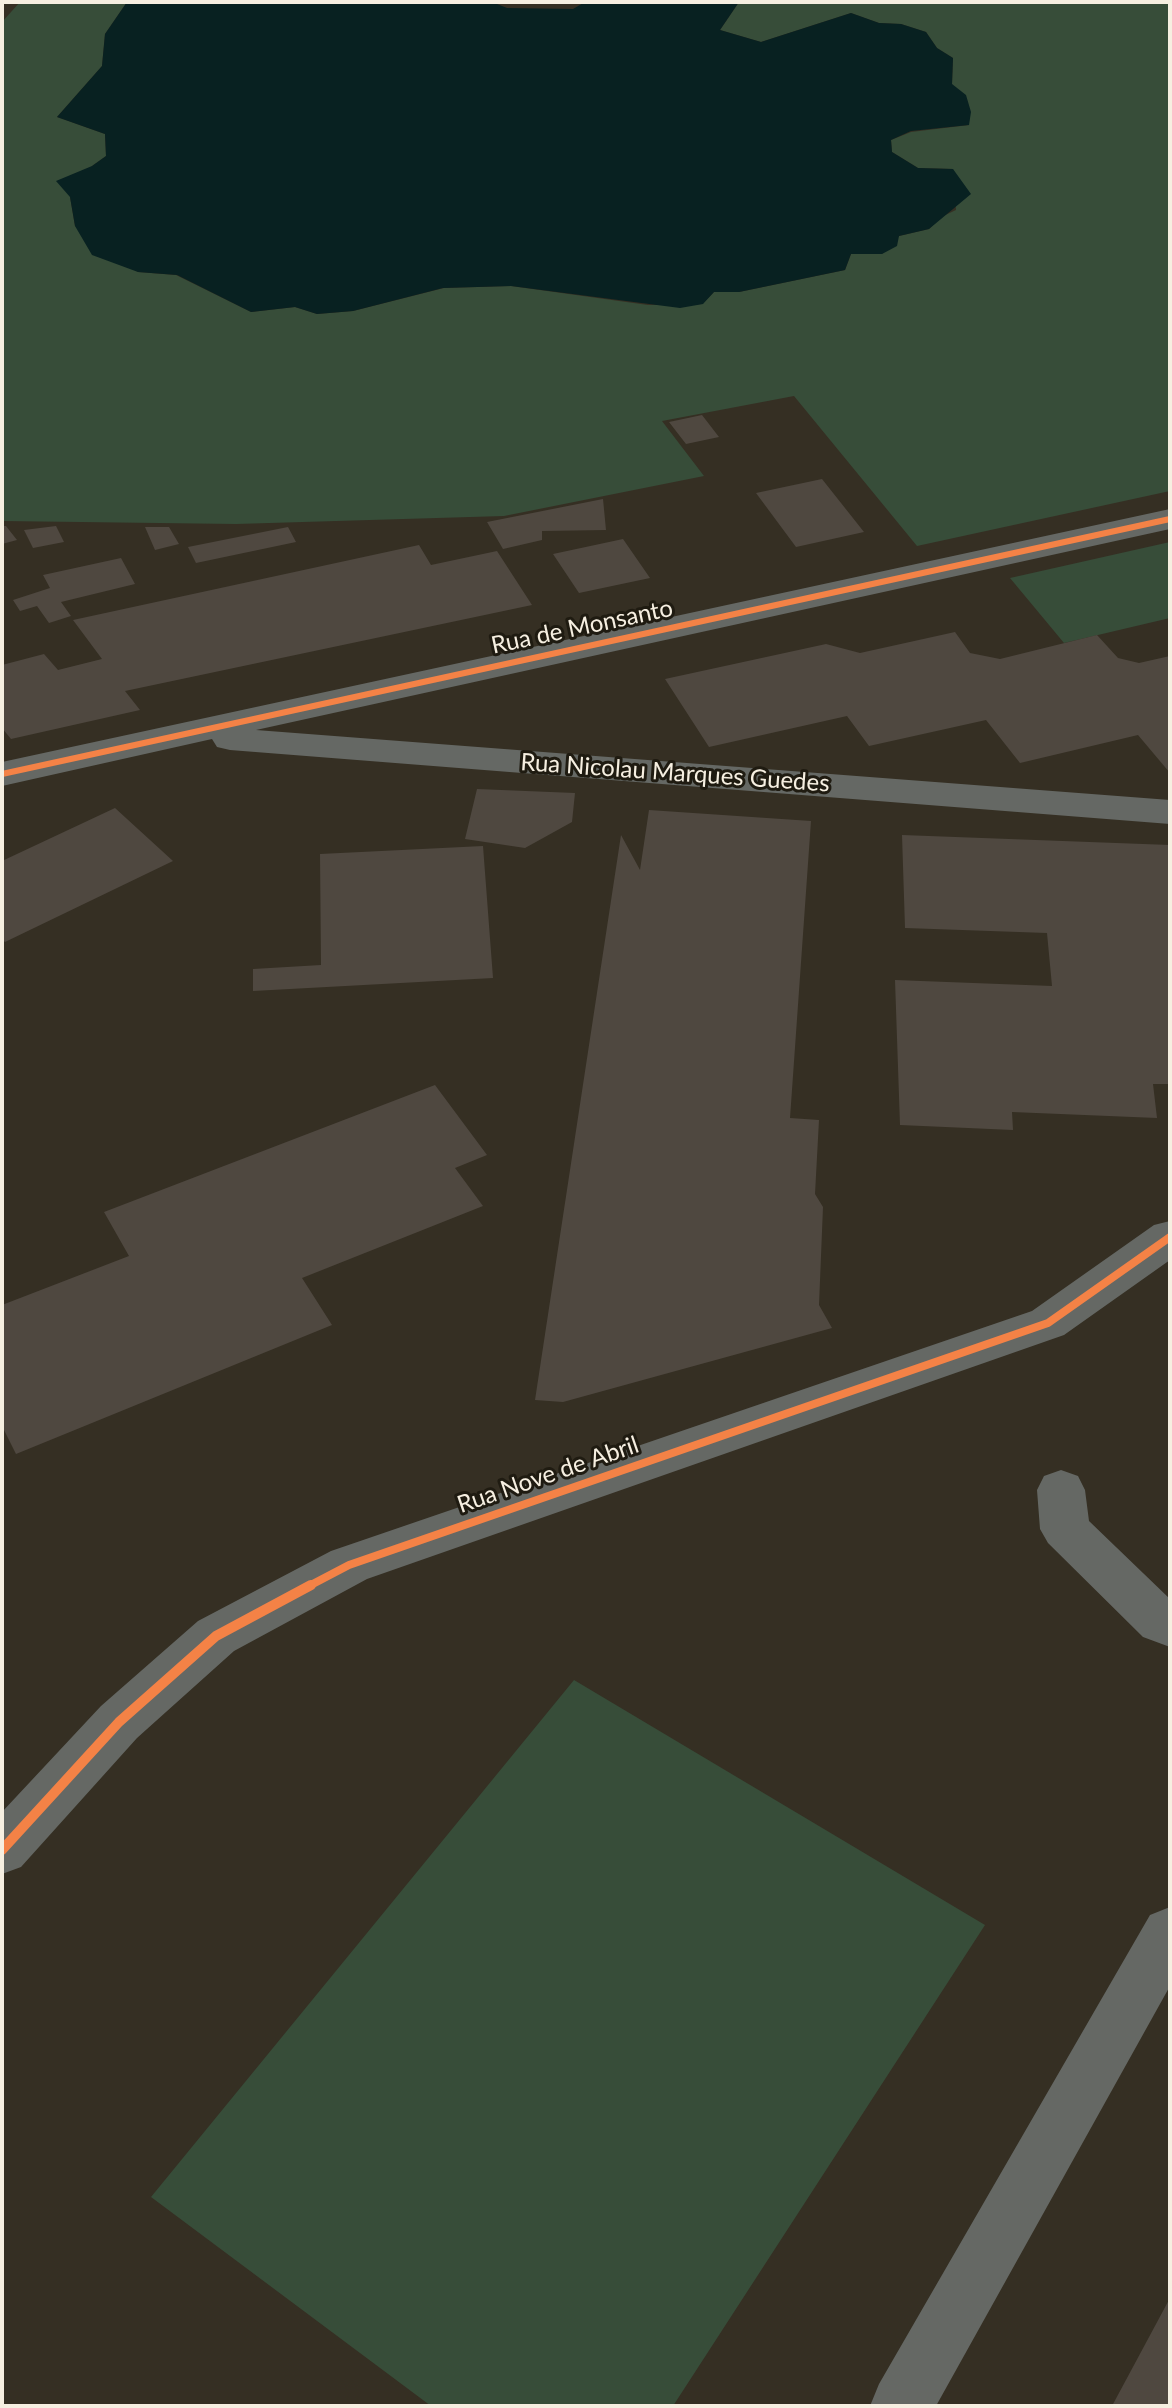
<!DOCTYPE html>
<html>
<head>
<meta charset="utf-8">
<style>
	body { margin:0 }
	#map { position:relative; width:1172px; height:2408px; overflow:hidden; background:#352f23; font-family:Lato,sans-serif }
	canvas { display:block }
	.frame { position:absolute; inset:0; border:4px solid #f6efe1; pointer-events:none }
</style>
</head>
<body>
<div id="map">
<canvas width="1172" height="2408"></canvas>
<div class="frame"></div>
</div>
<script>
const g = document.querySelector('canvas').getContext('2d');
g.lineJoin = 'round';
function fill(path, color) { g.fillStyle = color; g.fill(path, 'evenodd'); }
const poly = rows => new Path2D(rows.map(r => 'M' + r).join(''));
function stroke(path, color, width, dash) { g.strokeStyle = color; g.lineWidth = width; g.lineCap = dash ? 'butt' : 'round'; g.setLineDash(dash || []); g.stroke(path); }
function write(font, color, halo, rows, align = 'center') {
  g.font = font + ' Lato,sans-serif'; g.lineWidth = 6; g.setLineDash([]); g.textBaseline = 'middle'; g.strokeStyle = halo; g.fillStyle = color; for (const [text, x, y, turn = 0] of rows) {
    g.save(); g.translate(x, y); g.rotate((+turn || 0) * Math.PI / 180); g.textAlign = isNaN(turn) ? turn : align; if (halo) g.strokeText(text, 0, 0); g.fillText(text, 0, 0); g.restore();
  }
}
fill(poly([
	[20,2,127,2,105,34,102,66,57,117,105,134,106,156,92,166,70,197,75,226,138,272,176,275,251,312,295,307,317,314,353,311,444,288,511,286,648,305,702,304,714,292,739,292,845,270,851,254,882,254,899,236,929,229,941,217,956,210,953,169,918,168,892,152,891,140,911,132,969,125,952,84,953,58,937,48,926,32,901,24,879,23,851,13,761,42,720,30,739,2,1170,2,1170,491,917,546,794,396,662,421,704,476,504,516,236,524,2,521,2,22],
	[1170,542,1170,618,1064,643,1010,578],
	[574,1680,985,1925,673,2406,431,2406,151,2197]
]), '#374d39');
fill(poly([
	[127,2,492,2,507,8,573,9,585,2,739,2,720,30,761,42,851,13,879,23,901,24,926,32,937,48,953,58,952,84,966,95,971,112,969,125,911,131,891,140,892,152,918,168,953,169,971,194,929,229,899,236,897,246,882,254,851,254,845,270,739,292,714,292,703,304,680,308,511,286,443,288,353,311,317,314,295,307,251,312,177,275,138,272,92,255,75,226,70,197,56,181,92,166,106,156,105,134,57,117,102,66,105,34]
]), '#082121');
fill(poly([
	[702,415,719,437,686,444,669,422],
	[822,479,864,532,796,547,756,493],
	[603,499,606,530,542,531,542,540,503,549,487,522],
	[2,526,6,526,17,540,2,544],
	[56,526,64,542,33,548,24,530],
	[145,527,169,527,179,544,155,550],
	[288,527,296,542,196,563,188,547],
	[623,539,650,578,579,593,553,554],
	[419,545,431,565,497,551,532,605,125,691,140,710,11,739,2,728,2,665,44,654,58,670,102,659,73,620],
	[121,558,135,584,61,602,71,616,49,623,37,606,20,611,13,600,50,588,43,575],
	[955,632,970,653,1000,659,1097,635,1118,658,1139,663,1170,656,1170,773,1138,735,1020,763,986,720,869,746,847,716,709,747,665,679,826,644,860,653],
	[477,789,575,793,572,822,525,848,465,839],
	[115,808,173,861,5,942,2,939,2,861],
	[649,810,811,821,790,1118,819,1120,815,1194,823,1207,819,1305,832,1328,563,1402,535,1400,621,835,640,870],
	[902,835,1170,845,1170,1084,1153,1084,1157,1118,1012,1112,1013,1130,900,1125,895,980,1052,986,1047,933,905,928],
	[483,846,493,978,253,991,253,969,321,965,320,854],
	[435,1085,487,1155,455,1168,483,1206,302,1278,332,1325,16,1454,2,1426,2,1305,129,1256,104,1212],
	[1170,2298,1170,2406,1112,2406]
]), '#4f4840');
fill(poly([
	[1170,509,1170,529,256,730,1170,800,1170,824,230,750,217,747,212,739,2,786,2,762,1170,509],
	[1170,1221,1170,1260,1064,1335,367,1579,234,1651,137,1738,21,1867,2,1874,2,1812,101,1706,198,1621,331,1551,1032,1311,1154,1225,1170,1221],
	[1061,1470,1078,1476,1085,1490,1089,1521,1170,1599,1170,1647,1143,1637,1048,1543,1040,1529,1037,1490,1044,1476,1061,1470],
	[1170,1907,1170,1986,936,2406,870,2406,879,2384,1150,1915,1170,1907]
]), '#656864');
stroke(poly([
	[2,774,1170,519]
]), '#f48246', 6);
stroke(poly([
	[307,1587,349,1565,1048,1323,1170,1237]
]), '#f48246', 8);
stroke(poly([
	[2,1850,119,1722,216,1636,311,1585]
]), '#f48246', 10);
write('24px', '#f6efe1', '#1f1b11', [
	["Rua de Monsanto",582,627,-12],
	["Rua Nicolau Marques Guedes",675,773,4],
	["Rua Nove de Abril",548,1475,-19]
]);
</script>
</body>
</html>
